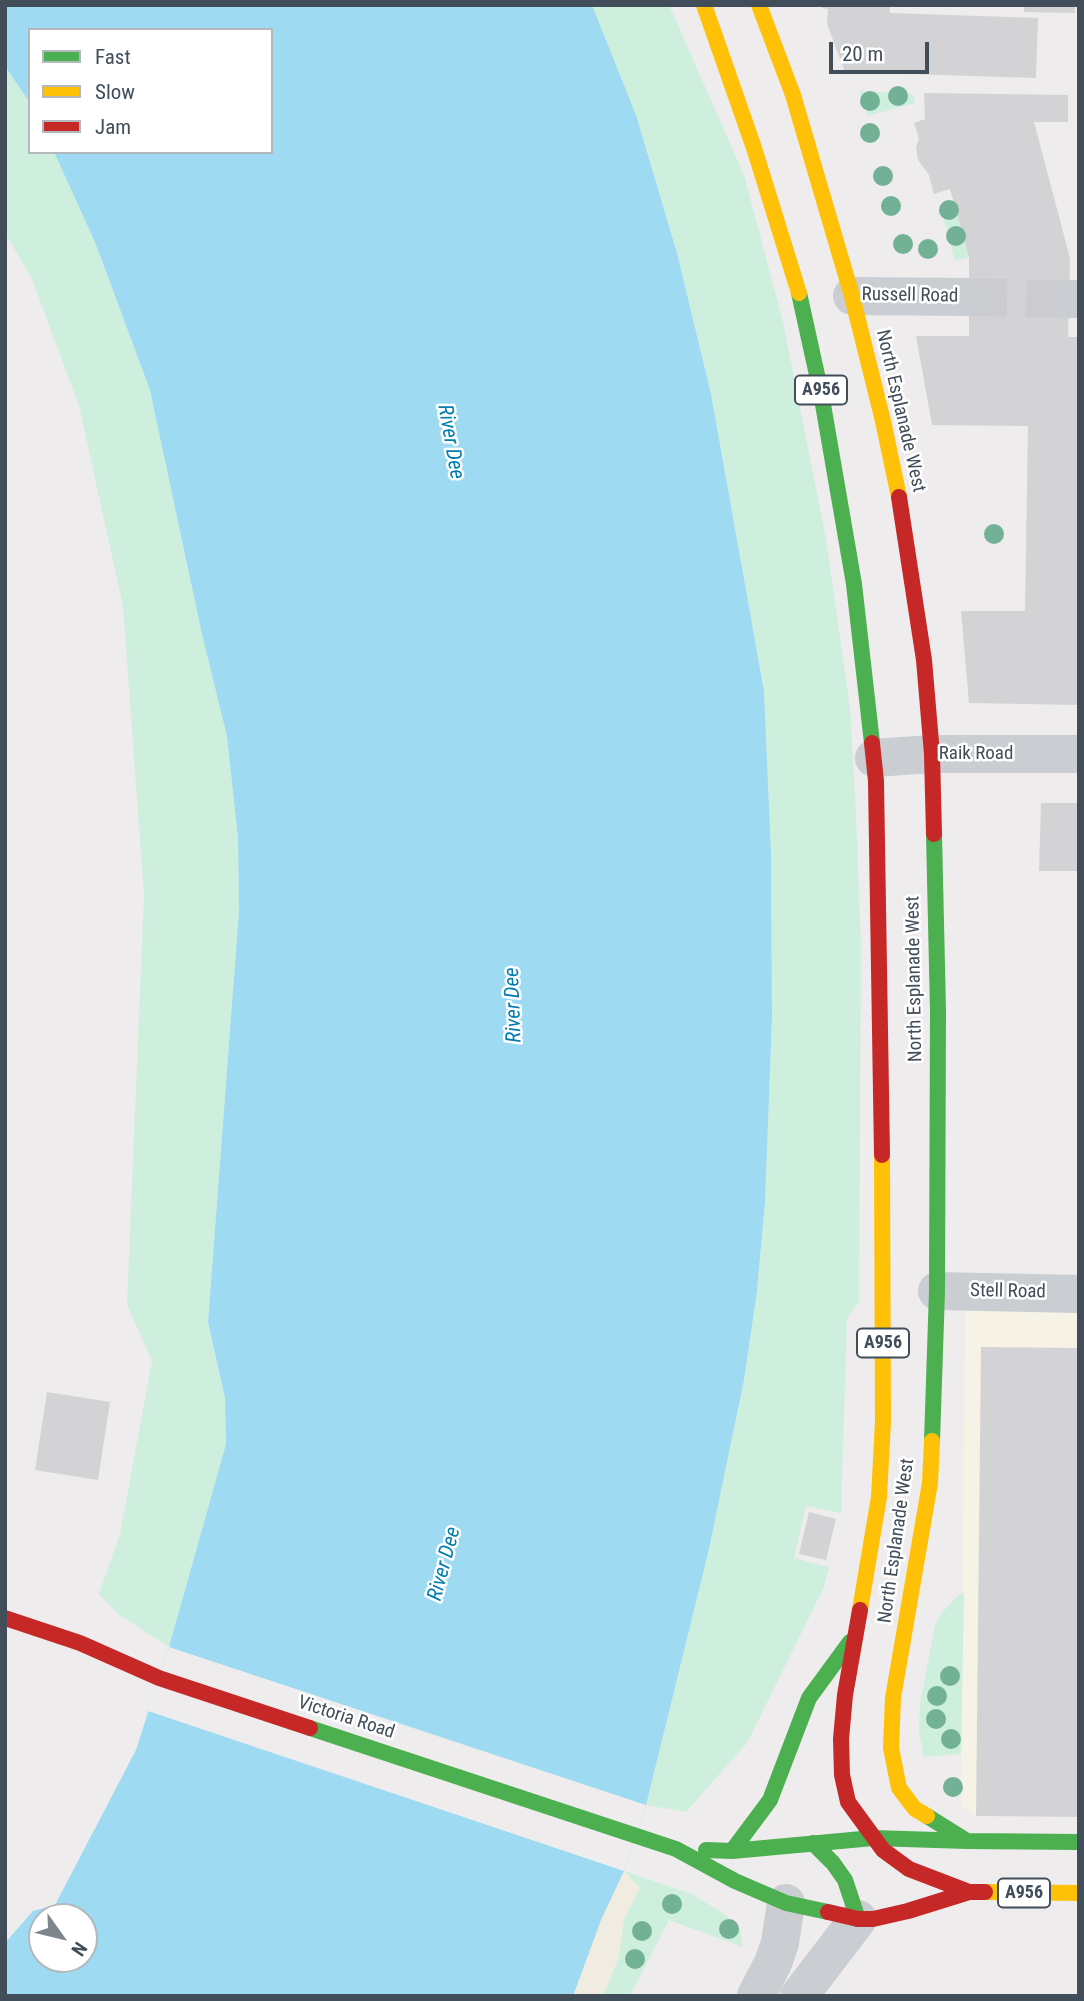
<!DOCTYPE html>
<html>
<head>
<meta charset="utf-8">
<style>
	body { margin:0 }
	#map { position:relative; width:1084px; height:2001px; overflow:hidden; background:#eeecec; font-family:"Roboto Condensed",sans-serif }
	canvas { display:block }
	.frame { position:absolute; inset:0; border:7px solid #424d5a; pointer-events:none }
	.legend { position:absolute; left:28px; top:28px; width:245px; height:126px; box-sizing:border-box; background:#fff; border:2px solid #b3b8bd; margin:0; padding:9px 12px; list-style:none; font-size:21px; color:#424d5a }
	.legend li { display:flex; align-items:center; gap:14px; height:35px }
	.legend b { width:35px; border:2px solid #b3b8bd }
	.north { position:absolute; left:28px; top:1903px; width:70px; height:70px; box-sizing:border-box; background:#fff; border:2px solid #b3b8bd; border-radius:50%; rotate:124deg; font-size:19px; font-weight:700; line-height:28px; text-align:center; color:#424d5a }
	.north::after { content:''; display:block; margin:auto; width:24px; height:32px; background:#7e858d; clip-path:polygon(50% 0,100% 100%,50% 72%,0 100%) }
	.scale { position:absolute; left:829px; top:42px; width:100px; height:32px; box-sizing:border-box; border:4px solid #424d5a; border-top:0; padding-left:9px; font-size:21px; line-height:24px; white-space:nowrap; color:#424d5a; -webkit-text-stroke:5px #fff; paint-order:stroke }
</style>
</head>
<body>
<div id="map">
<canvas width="1084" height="2001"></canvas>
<div class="frame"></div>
<ul class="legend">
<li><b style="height:9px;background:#4caf50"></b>Fast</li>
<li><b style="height:9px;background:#ffc107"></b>Slow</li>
<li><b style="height:9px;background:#c62828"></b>Jam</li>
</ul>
<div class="north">N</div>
<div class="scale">20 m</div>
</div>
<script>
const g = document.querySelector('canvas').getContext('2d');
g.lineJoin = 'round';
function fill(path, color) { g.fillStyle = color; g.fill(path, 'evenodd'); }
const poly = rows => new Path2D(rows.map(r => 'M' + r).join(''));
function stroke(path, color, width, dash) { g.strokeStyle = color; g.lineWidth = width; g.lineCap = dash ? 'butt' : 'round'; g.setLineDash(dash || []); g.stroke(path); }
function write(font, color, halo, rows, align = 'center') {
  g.font = font + ' "Roboto Condensed",sans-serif'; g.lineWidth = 5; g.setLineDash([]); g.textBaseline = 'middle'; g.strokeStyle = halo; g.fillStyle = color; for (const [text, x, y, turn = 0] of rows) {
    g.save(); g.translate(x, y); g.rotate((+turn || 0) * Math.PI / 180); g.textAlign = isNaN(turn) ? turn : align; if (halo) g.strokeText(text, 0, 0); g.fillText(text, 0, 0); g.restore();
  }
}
fill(poly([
	[965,1298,1079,1300,1079,1817,976,1816,961,1805]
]), '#f6f2e6');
fill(poly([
	[592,5,669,5,744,175,783,322,826,539,850,708,856,815,861,945,859,1302,847,1318,841,1513,806,1506,794,1558,829,1567,824,1587,747,1743,686,1812,646,1805,646,1798,709,1549,744,1380,757,1291,765,1202,772,1016,771,853,764,691,711,394,677,253,636,115],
	[5,66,30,103,30,152,54,152,95,242,150,390,227,736,238,838,239,911,208,1322,225,1398,226,1444,169,1647,117,1613,99,1594,120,1534,152,1361,127,1305,144,895,123,606,79,406,32,279,5,233],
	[859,91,913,94,915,103,868,116],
	[953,201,969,257,955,261,940,205],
	[964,1592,961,1754,924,1757,919,1731,920,1703,935,1626,940,1615,956,1597],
	[624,1871,692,1894,724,1914,740,1929,743,1947,669,1920,630,1996,601,1996,606,1989,619,1956,623,1919,640,1888]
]), '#ceefdd');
fill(poly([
	[624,1871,640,1888,624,1919,619,1956,606,1989,601,1996,555,1996,601,1920]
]), '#f1ece2');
fill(poly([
	[5,5,592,5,636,115,677,253,711,394,764,691,771,853,772,1017,765,1202,757,1291,744,1380,709,1549,646,1805,624,1871,601,1920,573,1996,5,1996,5,1943,33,1911,55,1905,136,1750,169,1647,226,1444,225,1398,208,1322,239,911,238,838,227,736,202,634,150,390,95,242,54,152,271,152,271,30,30,30,30,103,5,66],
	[42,1917,84,1917,84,1959,42,1959]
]), '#9edaf1');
fill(poly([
	[169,1647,646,1805,624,1871,148,1711]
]), '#eeecec');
fill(poly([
	[822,5,890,5,890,13,1038,18,1036,78,845,72,827,24,828,9,822,8],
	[1024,5,1075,5,1075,13,1024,12],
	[924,93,1068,95,1068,122,1034,122,1070,258,1068,337,1079,337,1079,705,969,703,961,611,1025,611,1028,426,932,425,916,336,969,336,969,257,950,189,934,194,929,175,918,160,916,147,919,139,914,123,925,119],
	[1041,803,1079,803,1079,871,1039,871],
	[981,1347,1079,1348,1079,1817,976,1816],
	[47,1392,110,1402,98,1480,35,1470],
	[809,1512,836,1519,826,1560,799,1554]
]), '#d3d3d5');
stroke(poly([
	[969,297,1068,299]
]), '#cccccf', 38, [38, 19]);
stroke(poly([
	[852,296,969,297],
	[1068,299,1079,299],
	[874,758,932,754,1079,754],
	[937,1291,1079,1294],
	[756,1996,773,1963,780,1943,786,1903],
	[799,1996,858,1919]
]), '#cacdd1', 38);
stroke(poly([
	[799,293,821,393,854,584,872,743],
	[932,1441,937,1291,938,1011,934,834],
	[310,1728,676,1849,735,1881,786,1903,828,1912],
	[927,1816,967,1841,1079,1842],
	[813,1843,833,1863,845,1880,858,1919],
	[706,1850,732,1851,873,1838,967,1841],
	[732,1851,770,1800,809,1698,850,1642]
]), '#4caf50', 16);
stroke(poly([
	[704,5,754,148,799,293],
	[759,5,793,95,852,296,883,421,899,497],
	[860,1610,879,1497,883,1422,882,1155],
	[927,1816,915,1809,899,1788,891,1748,893,1698,930,1483,932,1441],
	[985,1892,1079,1893]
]), '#ffc107', 16);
stroke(poly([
	[899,497,924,660,932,754,934,834],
	[872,743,876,781,882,1155],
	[860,1610,845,1695,841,1739,842,1775,848,1802,883,1850,909,1869,969,1892,985,1892],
	[5,1618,80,1643,159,1678,310,1728],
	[828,1912,858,1919,873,1919,908,1911,969,1892]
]), '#c62828', 16);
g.fillStyle = '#73b196';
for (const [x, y] of [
	[898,96],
	[870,101],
	[870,133],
	[883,176],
	[891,206],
	[949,210],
	[956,236],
	[903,244],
	[928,249],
	[994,534],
	[950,1676],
	[937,1696],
	[936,1719],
	[951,1739],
	[953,1787],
	[672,1904],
	[729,1929],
	[642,1931],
	[635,1959]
]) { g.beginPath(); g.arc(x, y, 10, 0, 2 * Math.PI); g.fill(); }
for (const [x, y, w] of [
	[821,390,52],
	[883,1343,52],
	[1024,1893,52]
]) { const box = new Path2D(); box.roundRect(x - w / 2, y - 14.5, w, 29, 5); g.fillStyle = '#fff'; g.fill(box); stroke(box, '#424d5a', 2); }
write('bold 18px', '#424d5a', null, [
	["A956",821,390],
	["A956",883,1343],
	["A956",1024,1893]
]);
write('19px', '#424d5a', '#fff', [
	["Russell Road",910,296,1],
	["North Esplanade West",900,411,77],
	["Raik Road",976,754],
	["North Esplanade West",915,979,-91],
	["Stell Road",1008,1292,1],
	["North Esplanade West",897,1541,-82],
	["Victoria Road",346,1718,18]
]);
write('italic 21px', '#007eb0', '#fff', [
	["River Dee",450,442,80],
	["River Dee",514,1005,-92],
	["River Dee",445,1564,-75]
]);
</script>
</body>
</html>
